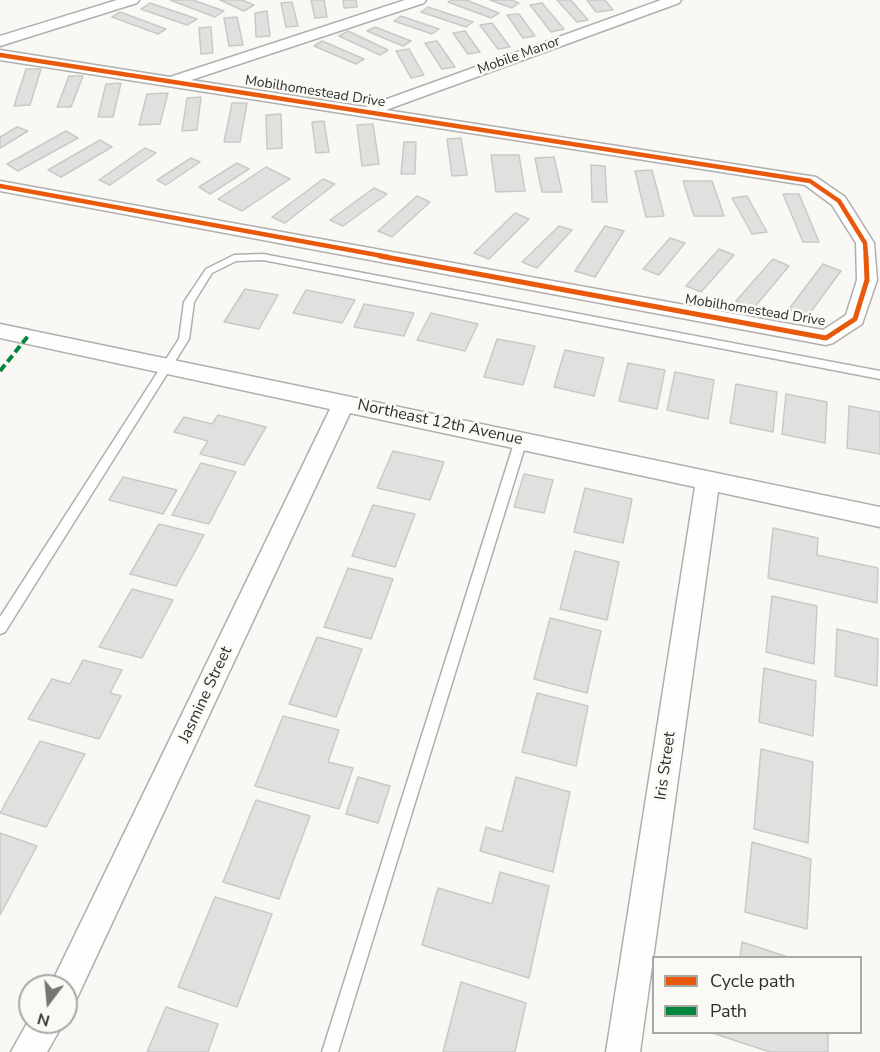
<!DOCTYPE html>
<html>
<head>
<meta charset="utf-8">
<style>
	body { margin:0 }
	#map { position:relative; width:880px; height:1052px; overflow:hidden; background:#f9f8f5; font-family:"Nunito Sans",sans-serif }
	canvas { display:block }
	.legend { position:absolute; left:652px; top:956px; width:210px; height:78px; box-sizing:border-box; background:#fbf9f3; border:2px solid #a9a8a3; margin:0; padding:8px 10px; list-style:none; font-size:18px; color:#2f2e2c }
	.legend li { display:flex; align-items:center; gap:12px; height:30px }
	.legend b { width:30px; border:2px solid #a9a8a3 }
	.north { position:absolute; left:18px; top:974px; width:60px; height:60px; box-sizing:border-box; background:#fbf9f3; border:2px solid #a9a8a3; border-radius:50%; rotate:196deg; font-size:16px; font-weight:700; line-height:24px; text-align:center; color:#2f2e2c }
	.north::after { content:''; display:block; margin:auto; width:21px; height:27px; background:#767572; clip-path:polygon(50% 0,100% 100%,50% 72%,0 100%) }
</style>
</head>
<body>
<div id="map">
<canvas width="880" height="1052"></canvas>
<ul class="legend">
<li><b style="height:8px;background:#e8590c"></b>Cycle path</li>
<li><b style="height:8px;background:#00873e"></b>Path</li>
</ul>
<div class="north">N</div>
</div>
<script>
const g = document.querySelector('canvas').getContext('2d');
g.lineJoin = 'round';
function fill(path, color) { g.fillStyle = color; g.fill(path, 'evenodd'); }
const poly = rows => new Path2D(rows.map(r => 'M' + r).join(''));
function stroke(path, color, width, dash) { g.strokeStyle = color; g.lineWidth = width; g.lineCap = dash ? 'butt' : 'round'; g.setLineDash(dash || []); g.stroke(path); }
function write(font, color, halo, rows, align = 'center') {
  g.font = font + ' "Nunito Sans",sans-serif'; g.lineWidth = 5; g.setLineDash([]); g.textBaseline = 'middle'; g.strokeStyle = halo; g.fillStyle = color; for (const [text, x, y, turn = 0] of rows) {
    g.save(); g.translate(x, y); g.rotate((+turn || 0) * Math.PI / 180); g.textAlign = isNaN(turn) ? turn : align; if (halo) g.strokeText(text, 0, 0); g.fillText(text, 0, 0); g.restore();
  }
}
const building = poly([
	[170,0,193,0,224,11,215,17,170,0],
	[220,0,242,0,254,5,244,11,220,0],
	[311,0,324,0,327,17,315,18,311,0],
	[343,0,356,0,357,7,344,8,343,0],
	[451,0,466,0,499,13,491,18,448,2,451,0],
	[490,0,511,0,519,3,512,8,490,0],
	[557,0,571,0,588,20,577,22,557,0],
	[587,0,605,0,613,10,596,12,587,0],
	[292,2,298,26,286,27,281,3,292,2],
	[150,3,197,19,187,25,141,9,150,3],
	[542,3,564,29,551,32,530,5,542,3],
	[428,7,473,22,466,27,421,12,428,7],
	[267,11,270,36,256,37,255,13,267,11],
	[120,12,166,29,158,34,112,17,120,12],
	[519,14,535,36,523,38,507,15,519,14],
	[401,16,439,29,432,34,394,21,401,16],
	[237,17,243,45,229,46,224,18,237,17],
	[492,23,510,47,498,49,480,25,492,23],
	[211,27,213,53,201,54,199,28,211,27],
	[375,27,411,41,403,46,367,31,375,27],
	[348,31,388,50,380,55,339,36,348,31],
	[465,31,480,52,468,54,453,33,465,31],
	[322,41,364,59,356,64,314,46,322,41],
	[437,41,455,67,442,69,425,43,437,41],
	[409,49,424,75,411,78,396,51,409,49],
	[26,69,41,69,30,105,14,106,26,69],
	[69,76,83,76,71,107,57,107,69,76],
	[121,83,113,117,98,117,106,84,121,83],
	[168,93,160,124,139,125,147,94,168,93],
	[201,97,197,130,182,131,187,98,201,97],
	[232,103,247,103,240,142,224,142,232,103],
	[281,114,282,148,267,149,266,115,281,114],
	[324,121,329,152,316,153,312,122,324,121],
	[373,124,379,164,362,166,357,125,373,124],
	[17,127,28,131,0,148,0,137,17,127],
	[66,131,78,138,18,171,7,164,66,131],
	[461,138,467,175,452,176,447,139,461,138],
	[100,140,112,147,61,177,48,170,100,140],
	[404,142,416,142,415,174,401,174,404,142],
	[145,148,156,153,110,185,99,180,145,148],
	[491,155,519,155,525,191,496,192,491,155],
	[554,157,562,192,542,192,535,158,554,157],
	[191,158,200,162,166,185,157,180,191,158],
	[237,163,249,169,210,194,199,187,237,163],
	[591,165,605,166,607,202,592,202,591,165],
	[266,167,290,179,242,211,218,199,266,167],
	[652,170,664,216,646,217,635,171,652,170],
	[323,179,335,184,285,223,272,217,323,179],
	[683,181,712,181,724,216,694,216,683,181],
	[374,188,387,194,343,226,330,220,374,188],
	[783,194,799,194,819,242,803,242,783,194],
	[417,196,430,202,392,237,378,231,417,196],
	[747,196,767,232,752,234,732,198,747,196],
	[515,213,529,219,489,259,474,253,515,213],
	[559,226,572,230,537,268,522,262,559,226],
	[605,226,624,231,595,277,575,271,605,226],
	[670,238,685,243,659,275,643,269,670,238],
	[719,249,734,255,701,292,686,286,719,249],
	[773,259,789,266,753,309,736,301,773,259],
	[823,264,841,271,807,317,789,309,823,264],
	[245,289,278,295,259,329,224,322,245,289],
	[306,290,355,300,342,323,293,313,306,290],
	[364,304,414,313,404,336,354,327,364,304],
	[431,313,478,324,465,351,417,340,431,313],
	[497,339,535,346,523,385,484,377,497,339],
	[565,350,604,358,594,396,554,387,565,350],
	[628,363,665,370,657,409,619,401,628,363],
	[675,372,714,380,708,419,667,410,675,372],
	[736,384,777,392,773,432,730,423,736,384],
	[786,394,827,402,825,443,782,434,786,394],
	[849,406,880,412,880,454,847,448,849,406],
	[218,415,266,427,244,465,200,454,208,441,174,432,184,417,212,424,218,415],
	[393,451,444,462,430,500,377,488,393,451],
	[201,463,236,472,209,524,172,515,201,463],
	[524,474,553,480,544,513,514,507,524,474],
	[123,477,177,490,163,514,109,500,123,477],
	[585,488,632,499,623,543,574,532,585,488],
	[373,505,415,514,395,567,352,556,373,505],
	[159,524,204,535,176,586,130,574,159,524],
	[773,528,818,538,817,555,878,568,877,603,768,578,773,528],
	[575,551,619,562,607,620,560,609,575,551],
	[348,568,393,579,371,639,324,627,348,568],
	[132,589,173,600,142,658,99,647,132,589],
	[772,596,817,606,814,664,766,652,772,596],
	[550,618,601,631,587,693,534,679,550,618],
	[837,629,878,639,877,686,835,676,837,629],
	[317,637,362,649,336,717,289,704,317,637],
	[83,660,122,670,110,693,121,696,99,739,28,719,52,679,70,684,83,660],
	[764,668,816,681,813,736,759,722,764,668],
	[537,693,588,706,576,766,522,752,537,693],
	[283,716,339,730,328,762,353,768,339,809,255,786,283,716],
	[40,741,85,754,46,827,0,813,40,741],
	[761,749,813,762,808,843,754,829,761,749],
	[358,777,390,786,378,823,346,814,358,777],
	[516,777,570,792,553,872,480,851,486,827,502,832,516,777],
	[256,800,310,816,279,899,223,882,256,800],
	[0,833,37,846,0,915,0,833],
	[752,842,811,859,807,929,745,912,752,842],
	[500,872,549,886,529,978,422,945,438,888,492,904,500,872],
	[215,897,272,914,237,1007,178,987,215,897],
	[742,942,791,958,740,958,742,942],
	[461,982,526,1003,515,1052,443,1052,461,982],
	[166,1007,218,1024,208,1052,147,1052,166,1007],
	[709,1032,828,1032,828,1052,770,1052,709,1032]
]);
fill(building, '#e0e0df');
stroke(building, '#c9c9c8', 1.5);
const service = poly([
	[263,254,880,371,880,379,263,260,236,261,212,273,194,302,189,339,5,632,0,634,0,617,179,339,184,302,206,269,234,255,263,254],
	[521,436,527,440,338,1052,322,1052,515,440,521,436]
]);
const minor = poly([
	[117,0,139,0,137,3,0,46,0,36,117,0],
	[405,0,426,0,424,3,191,80,365,107,661,0,681,0,679,3,386,110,816,177,845,197,874,243,877,280,862,324,833,343,826,345,0,191,0,181,823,330,846,315,857,280,856,243,832,205,805,185,0,60,0,50,170,77,405,0],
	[0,324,880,507,880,527,718,492,640,1052,606,1052,695,487,350,413,77,998,66,1003,66,986,50,986,55,976,330,409,0,338,0,324],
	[30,1018,30,1022,64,1022,47,1052,11,1052,30,1018]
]);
stroke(service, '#b0afae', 3);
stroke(minor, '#b0afae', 3);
fill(service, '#fefefe');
fill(minor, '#fefefe');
stroke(poly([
	[0,371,28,336]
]), '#00873e', 4, [8, 4]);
stroke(poly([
	[0,55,810,181,839,201,865,243,866,257],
	[0,186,388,257]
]), '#e8590c', 4.5);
stroke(poly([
	[380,256,826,338,855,319,867,280,866,256]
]), '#e8590c', 5);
write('14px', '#2f2e2c', '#fbf9f3', [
	["Mobile Manor",519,56,-20],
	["Mobilhomestead Drive",315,92,9],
	["Mobilhomestead Drive",755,311,9]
]);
write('16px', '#2f2e2c', '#fbf9f3', [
	["Northeast 12th Avenue",440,423,12],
	["Jasmine Street",206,695,-65],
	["Iris Street",666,766,-82]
]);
</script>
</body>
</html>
